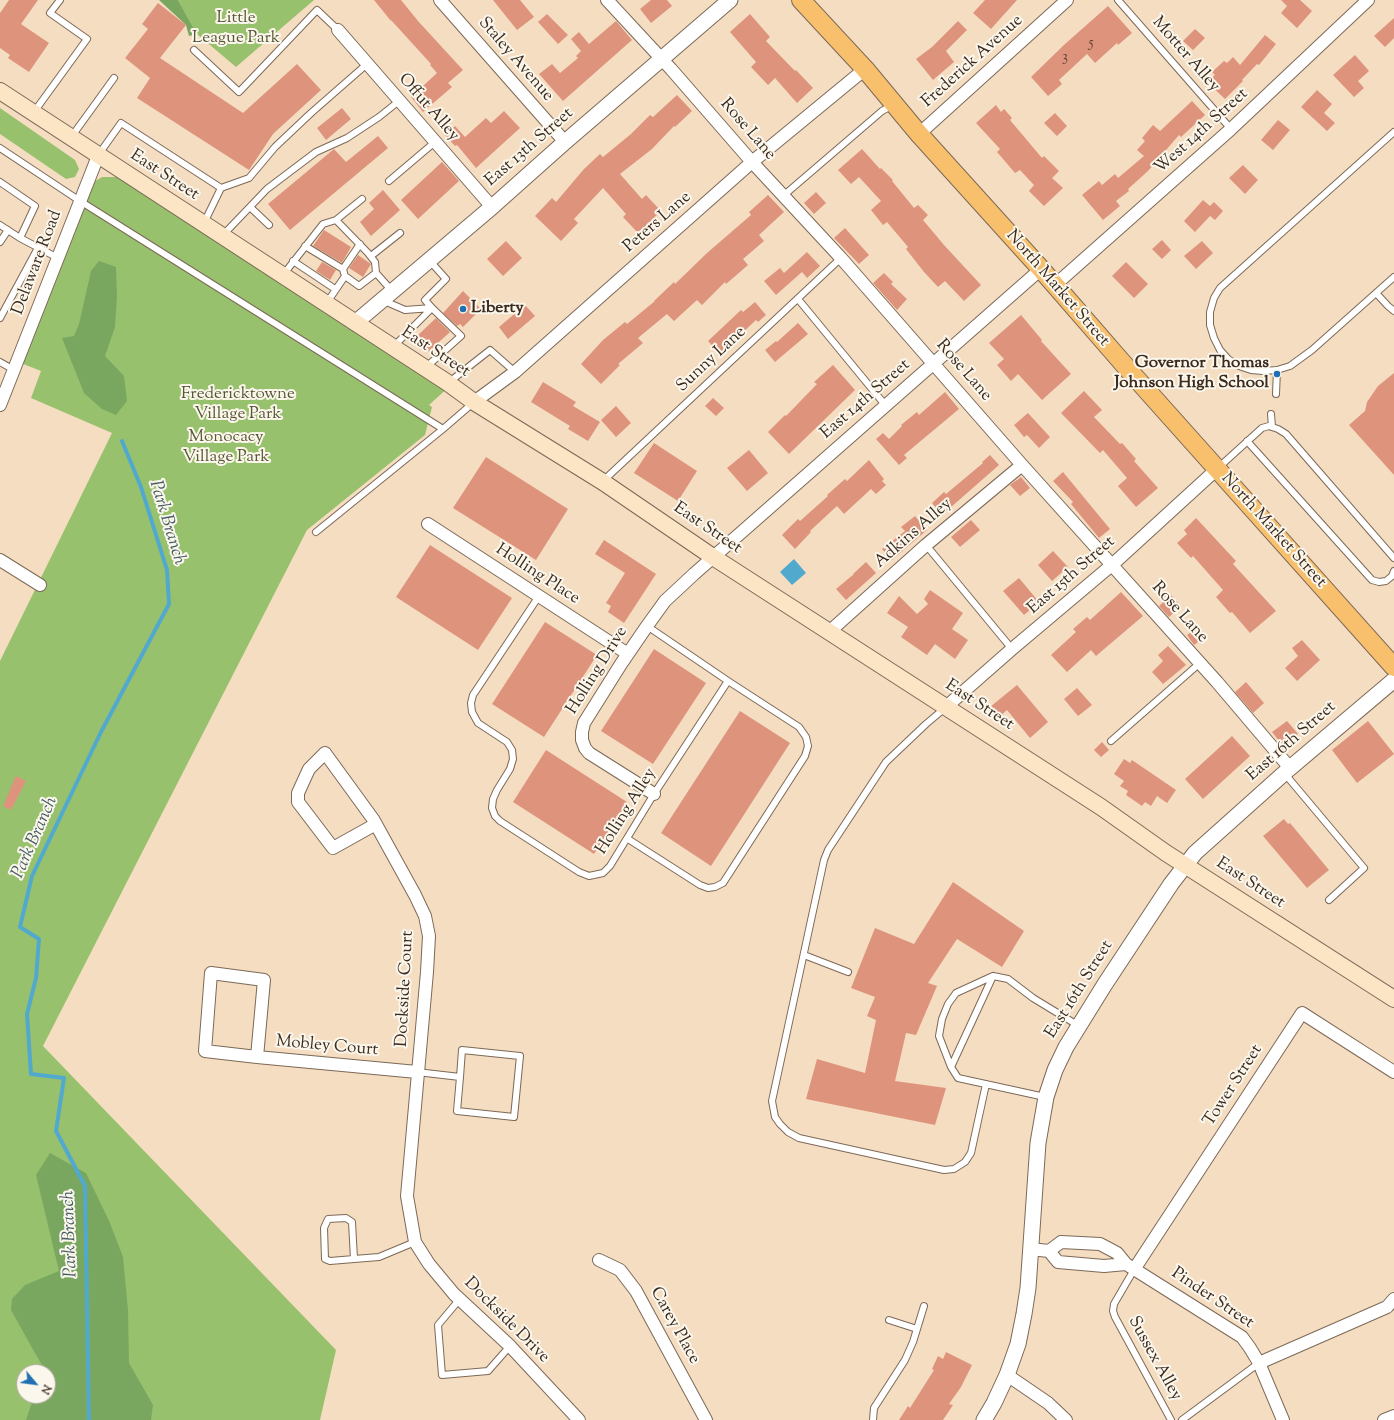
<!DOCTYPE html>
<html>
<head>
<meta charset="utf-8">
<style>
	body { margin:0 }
	#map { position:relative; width:1394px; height:1420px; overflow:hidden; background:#f5ddc2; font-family:"Sorts Mill Goudy",serif }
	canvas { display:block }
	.north { position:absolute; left:16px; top:1364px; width:40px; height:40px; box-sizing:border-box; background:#fbf7ec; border:1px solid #aea59a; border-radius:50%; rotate:119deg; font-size:11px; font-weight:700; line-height:16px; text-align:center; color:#3b2a1e }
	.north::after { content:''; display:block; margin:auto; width:14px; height:18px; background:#1f6fb2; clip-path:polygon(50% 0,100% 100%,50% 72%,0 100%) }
</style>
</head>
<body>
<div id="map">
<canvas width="1394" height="1420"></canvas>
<div class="north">N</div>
</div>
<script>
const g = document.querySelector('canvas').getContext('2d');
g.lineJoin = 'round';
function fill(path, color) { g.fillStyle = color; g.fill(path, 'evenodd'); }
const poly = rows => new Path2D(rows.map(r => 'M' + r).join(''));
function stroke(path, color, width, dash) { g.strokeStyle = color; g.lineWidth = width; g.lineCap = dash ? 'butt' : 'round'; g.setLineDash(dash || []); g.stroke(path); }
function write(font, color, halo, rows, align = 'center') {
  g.font = font + ' "Sorts Mill Goudy",serif'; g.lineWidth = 4; g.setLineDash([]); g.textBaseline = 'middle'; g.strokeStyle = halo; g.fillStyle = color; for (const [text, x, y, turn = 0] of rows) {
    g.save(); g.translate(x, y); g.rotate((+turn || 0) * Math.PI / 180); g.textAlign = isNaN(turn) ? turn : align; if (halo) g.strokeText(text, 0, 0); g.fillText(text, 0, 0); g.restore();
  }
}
fill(poly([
	[178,0,314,0,236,67,197,34],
	[0,108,75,160,79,169,75,177,66,179,0,134],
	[102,177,119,177,451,385,429,405,432,407,425,435,307,530,43,1046,336,1350,320,1420,0,1420,0,661,112,433,31,398,41,371,13,360,85,187],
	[24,1372,48,1372,48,1396,24,1396]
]), '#98c16d');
fill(poly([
	[159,0,178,0,197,34,189,36,186,25],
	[99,261,116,267,117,296,115,327,105,356,124,376,127,401,116,415,102,409,84,393,62,338,74,336,79,324,91,271],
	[50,1153,86,1173,110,1223,123,1257,128,1310,129,1363,153,1405,151,1420,26,1420,31,1405,36,1396,48,1396,48,1372,46,1372,31,1346,11,1310,12,1299,25,1285,59,1271,36,1175]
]), '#7aa760');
fill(poly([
	[794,559,806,573,792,585,780,572]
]), '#51a9ce');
stroke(poly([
	[89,1420,85,1186,56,1131,64,1078,31,1074,27,1014,36,978,39,939,20,927,32,876,101,732,169,604,167,570,141,487,122,441]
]), '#51a9ce', 4);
fill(poly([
	[9,0,38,0,21,24,49,43,29,72,8,58,10,55,0,48,0,13],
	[374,0,401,0,418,21,463,70,448,83,452,87,423,112,411,97,437,73,430,65,431,64,391,20,391,21],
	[493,0,520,0,534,17,517,30],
	[651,0,667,0,672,6,651,23,640,9],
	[985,0,1017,0,991,29,973,13],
	[1281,0,1300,0,1312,11,1297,28,1281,13,1287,6],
	[158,3,186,25,160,58,243,113,297,64,321,90,273,134,249,170,137,98,150,78,125,58,148,29,142,24],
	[1108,6,1132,33,1118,45,1117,43,1095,63,1087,54,1059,80,1062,84,1048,96,1031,77,1065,44],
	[547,14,568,35,558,44,538,22],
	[750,14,770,37,766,41,795,71,796,70,813,88,797,103,775,78,768,85,751,67,756,62,730,32],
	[1394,18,1394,38,1385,47,1374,36],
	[616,21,632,40,563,101,539,74,552,64,560,73,578,58,576,56,581,51,571,39,579,32,589,44],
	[958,21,967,30,946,51,954,62,933,80,916,59,932,47],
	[1195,29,1205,38,1193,50,1183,41],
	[1265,35,1276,44,1259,65,1257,64,1242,80,1243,81,1225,99,1207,82,1215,75,1212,72,1224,61,1227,63,1233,57,1240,65],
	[1355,55,1369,71,1358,81,1364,88,1354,97,1333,75],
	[1317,90,1332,104,1324,113,1335,123,1327,131,1301,107],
	[677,95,692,111,675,127,674,126,652,149,620,174,642,199,646,195,661,211,638,233,623,217,626,214,603,188,574,219,578,223,561,241,535,216,552,198,556,202,584,169,600,154,603,157,631,134,650,115,653,117],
	[1192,101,1205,115,1181,137,1179,135,1148,171,1128,189,1129,191,1116,201,1120,206,1103,220,1082,195,1099,181,1102,185,1115,174,1118,178,1144,156,1137,150,1145,141,1142,138,1153,125,1160,131],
	[996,105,1001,112,1004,109,1012,118,1010,120,1042,158,1044,156,1059,171,1052,178,1063,188,1044,206,1029,191,1034,185,1020,170,1015,173,997,152,1000,149,976,123],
	[342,108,351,119,326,140,317,128],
	[504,111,520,128,476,168,457,145,455,146,445,135,455,126,465,137,486,118,491,123],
	[1055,113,1067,126,1057,136,1044,123],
	[1278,120,1290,130,1273,150,1261,140],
	[378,136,388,148,290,230,268,204,334,149,346,162],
	[862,149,880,169,881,168,893,180,892,181,914,208,918,205,928,215,923,220,944,245,981,285,964,301,945,281,938,287,924,272,906,249,908,247,887,222,883,225,871,210,881,201,859,177,851,184,838,170],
	[442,162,459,181,418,219,401,200],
	[1243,165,1258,180,1245,194,1229,178],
	[383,190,400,210,371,236,360,222,374,209,369,203],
	[816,192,826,203,814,214,804,203],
	[768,195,784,212,759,235,764,241,743,259,748,265,726,284,725,282,702,305,697,300,674,321,667,314,638,338,643,343,618,364,620,365,601,384,581,364,603,340,625,322,627,324,655,301,654,301,674,282,675,284,707,253,751,215,749,212],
	[1203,200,1210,206,1214,202,1223,211,1215,220,1210,216,1195,232,1184,221],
	[845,228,869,255,859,264,834,238],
	[324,230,351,247,342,263,313,246],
	[1162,240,1171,250,1162,259,1152,249],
	[506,241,522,258,503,276,487,259],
	[1202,241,1213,253,1196,269,1184,256],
	[807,252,820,266,807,278,802,272,776,295,764,281,780,268,784,273],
	[358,255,371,264,363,277,349,268],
	[322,262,336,270,330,280,316,271],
	[1126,262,1148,284,1134,298,1112,276],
	[884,273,893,282,891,284,907,299,897,310,873,283],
	[463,291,481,309,463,327,460,324,457,326,443,313],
	[755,302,766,315,758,322,756,320,720,354,708,341,741,310,743,312],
	[525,305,535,316,508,339,499,327],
	[1021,315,1042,340,1041,341,1071,374,1042,400,1018,374,1011,381,997,365,1004,359,989,343],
	[436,318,450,332,428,352,415,338],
	[798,323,808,334,775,362,765,350,776,341,777,342],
	[833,365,855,390,789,454,768,432,785,415,786,416,817,384,814,382],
	[1394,373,1394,475,1349,425,1365,411,1367,402,1378,386],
	[543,382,576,402,573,406,600,422,588,441,568,429,570,426,531,402],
	[1084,391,1102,410,1094,417,1120,444,1122,443,1136,459,1134,461,1158,488,1136,507,1118,486,1127,478,1103,450,1100,453,1061,413],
	[945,392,959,409,904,455,907,458,899,465,876,439,883,433,889,439,902,426,901,425,917,412,919,415],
	[713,398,724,408,716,416,705,406],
	[616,406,631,423,616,437,601,420],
	[1028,413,1050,437,1039,448,1027,435,1024,437,1014,425],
	[654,443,697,471,678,501,634,473],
	[749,450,768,473,747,491,727,468],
	[990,455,999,465,942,515,932,503,944,492,946,494,983,463,982,462],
	[486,457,568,509,536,560,453,508],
	[869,460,884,479,882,481,886,485,876,494,871,489,844,514,837,506,810,531,811,532,795,549,782,535,798,519,800,521,828,496,827,495,845,479,847,481],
	[1063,472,1110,529,1099,538,1071,504,1073,502,1053,481],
	[1021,477,1030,488,1020,496,1010,485],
	[915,516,927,530,892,560,882,549,905,531,901,527],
	[1196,518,1236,561,1233,564,1276,611,1250,633,1232,612,1230,613,1216,597,1223,590,1193,556,1191,558,1177,543,1187,534,1184,530],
	[971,520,980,530,960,547,951,537],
	[604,540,656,574,624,623,608,612,611,606,606,603,625,573,595,554],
	[430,545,512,598,478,650,396,597],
	[1053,551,1068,567,1052,581,1038,565],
	[866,562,876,573,846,600,836,589,854,574,853,574],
	[1019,578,1039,602,1024,615,1003,591],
	[930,590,963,613,952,629,968,640,955,659,935,644,927,655,901,637,908,627,887,613,899,596,917,614,928,604,924,599],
	[1121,592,1143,616,1096,656,1091,650,1067,672,1051,655,1076,632,1073,629,1087,617,1090,620],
	[1171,595,1181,606,1169,617,1159,606],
	[545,622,597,655,544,737,492,704],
	[1198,627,1205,637,1194,645,1187,635],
	[1302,640,1320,660,1297,681,1285,668,1298,656,1292,648],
	[1168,646,1186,665,1163,684,1152,672,1163,661,1158,655],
	[654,649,706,683,653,764,601,731],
	[1246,682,1264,703,1253,713,1235,692],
	[1017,685,1048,722,1030,738,1007,710,999,717,990,707],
	[1077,688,1092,705,1078,716,1064,699],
	[740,711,790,743,711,866,661,833],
	[1287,721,1298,734,1283,746,1272,732],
	[1368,721,1394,754,1357,783,1332,750],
	[1232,736,1250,756,1203,799,1185,779],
	[1102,742,1109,750,1101,757,1094,750],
	[546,750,627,802,594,854,513,802],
	[1124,759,1130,763,1132,760,1176,790,1167,803,1157,796,1151,806,1145,802,1142,806,1126,795,1128,791,1120,786,1124,781,1114,774],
	[16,776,26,781,11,810,3,806],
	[1284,819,1288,824,1290,823,1329,870,1307,888,1263,836],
	[953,882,1024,931,1002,967,957,939,928,983,937,986,916,1035,906,1033,895,1081,946,1088,935,1125,806,1099,817,1059,865,1073,876,1020,867,1016,875,997,851,988,875,928,914,944],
	[946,1352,972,1365,961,1387,949,1404,953,1405,943,1420,899,1420,908,1406,910,1408,934,1370,932,1369,938,1356,943,1359]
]), '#de947c');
const service = poly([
	[1118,0,1231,129],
	[194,50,239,92,317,10,338,30],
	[34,112,87,39,50,13,60,0],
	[1394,132,1220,288,1214,298,1210,312,1210,325,1214,338,1220,350,1228,359,1239,366,1251,370,1263,371,1277,370,1290,366,1312,350,1394,277],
	[72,136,114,78],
	[0,148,80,201,443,429,473,403],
	[99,154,121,123,221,188,204,223],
	[389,181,435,142],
	[0,182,35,206,20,238],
	[221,188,249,178,275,147,311,113,367,64],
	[783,196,882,111,893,105],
	[250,207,269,225],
	[336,220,362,199],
	[0,225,20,238,58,258],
	[223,235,267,189,316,152,347,138,379,117,399,101],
	[0,242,8,230],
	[305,246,343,269],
	[371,256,400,233],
	[293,261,335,289],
	[344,273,343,269,360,244],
	[283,275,323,224,336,220,368,253,375,262,376,273,393,292],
	[1376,293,1388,306,1394,311],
	[798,299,886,406],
	[382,300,405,310,432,308,425,300,446,279,429,260],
	[326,304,345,276,359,286,376,273],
	[0,318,38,248],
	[394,346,432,308,461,336,425,368],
	[0,362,14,370],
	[448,383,490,350,515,372],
	[1276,394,1277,370],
	[1271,414,1272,427],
	[1247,441,1372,580,1379,582,1386,581,1392,576,1394,571],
	[1218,468,1262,428,1269,426,1278,429,1286,434,1394,558],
	[603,481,841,258],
	[316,532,443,429],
	[926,545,1012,649],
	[539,596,473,695,471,703,472,712,478,723,507,742,512,750,513,759,510,769,497,790,493,799,492,808,495,816,500,821,579,872,589,876,603,873,610,866,654,794,728,681,647,626],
	[945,708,926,724,886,762,828,850,824,860,772,1101,775,1117,780,1124,788,1132,799,1138,944,1170,954,1169,965,1162,971,1153,986,1084],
	[1111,741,1200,663],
	[1285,774,1364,868,1329,900],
	[628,839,700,885,708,888,715,887,723,883,805,756,808,746,806,737,799,727,728,681],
	[804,955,848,972],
	[951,1067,939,1036,942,1019,948,1004,956,993,993,976],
	[417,1072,460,1077,462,1050,520,1056,514,1117,457,1111,460,1077],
	[1045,1097,958,1078,951,1067,993,976,1008,979,1033,998,1079,1026],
	[354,1259,352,1222,346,1218,328,1219,324,1228,325,1259,330,1261,354,1259,379,1257,415,1242],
	[1135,1268,1114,1304,1113,1311,1115,1317,1171,1420],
	[459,1300,438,1325,442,1375,488,1371,510,1346],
	[889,1320,917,1329],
	[873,1420,874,1408,905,1360,913,1342,924,1306],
	[1182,1420,1259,1363]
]);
const minor = poly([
	[440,0,565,142],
	[607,0,671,69,752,162,841,258,1022,465,1217,682,1290,768],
	[338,30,492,207],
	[919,134,1067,0],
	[1055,285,1231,129,1368,0],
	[474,402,515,372,752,162,865,69],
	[0,405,98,156],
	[428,524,628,654],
	[0,560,40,585],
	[829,632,926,545,1022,465],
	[946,707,1012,649,1113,564,1217,469],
	[654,794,589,753,585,748,582,740,582,732,584,723,621,664,647,626,665,601,694,574,1041,269],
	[376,824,333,848,298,802,298,793,309,769,325,753,373,819,415,895,425,916,429,936,427,972,407,1196,415,1242,429,1264,454,1294,510,1346,579,1420],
	[257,1057,264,980,211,973,205,1051,257,1057,417,1072],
	[1030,1249,1049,1251,1058,1262,1104,1266,1126,1264],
	[1049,1251,1061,1242,1100,1244,1117,1253,1126,1264,1242,1337,1250,1348,1259,1363,1283,1420],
	[599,1260,620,1270,636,1291,706,1420],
	[1135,1268,1302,1013,1394,1072],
	[1259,1363,1387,1307,1394,1299],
	[1007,1375,1048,1403,1066,1420],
	[1384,1420,1394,1416]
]);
const tertiary = poly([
	[355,323,492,207,565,142,730,0],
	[984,1420,994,1403,1007,1375,1018,1344,1024,1314,1028,1288,1038,1143,1046,1097,1055,1070,1066,1047,1105,984,1171,884,1195,853,1290,768,1394,680]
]);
const secondary = poly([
	[0,91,448,383,474,402,603,482,713,557,1101,807,1166,853,1394,999]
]);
const primary = poly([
	[801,0,865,69,919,134,1041,269,1134,376,1394,667]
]);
stroke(service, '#7c6957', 8);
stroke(minor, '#7c6957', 14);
stroke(tertiary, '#7c6957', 17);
stroke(secondary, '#7c6957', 18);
stroke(primary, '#7c6957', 20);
stroke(service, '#fff', 6);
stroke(minor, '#fff', 12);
stroke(tertiary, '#fff', 15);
stroke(secondary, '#fce5c4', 16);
stroke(primary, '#f8bf6c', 18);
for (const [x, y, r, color] of [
	[463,309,4,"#1f6fb2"],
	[1277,374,4,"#1f6fb2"]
]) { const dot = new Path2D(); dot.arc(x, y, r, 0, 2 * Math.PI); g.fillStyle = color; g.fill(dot); stroke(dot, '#fbf7ec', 1.5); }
write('15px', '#644436', null, [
	["5",1091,44],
	["3",1065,58]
]);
write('17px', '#575736', '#fbf7ec', [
	["Little",236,19],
	["League Park",236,39],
	["Fredericktowne",238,395],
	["Village Park",238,415],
	["Monocacy",226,438],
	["Village Park",226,458]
]);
write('17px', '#3b2a1e', '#fbf7ec', [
	["Motter Alley",1185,55,49],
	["Staley Avenue",515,60,49],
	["Frederick Avenue",973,62,-42],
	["Offut Alley",428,108,49],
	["Rose Lane",747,130,49],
	["West 14th Street",1202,132,-42],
	["East 13th Street",530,148,-41],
	["East Street",164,176,33],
	["Peters Lane",658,223,-41],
	["Delaware Road",38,263,-69],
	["North Market Street",1057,289,49],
	["East Street",435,353,33],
	["Sunny Lane",712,360,-43],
	["Rose Lane",963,371,49],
	["East 14th Street",866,400,-41],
	["East Street",707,529,34],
	["North Market Street",1273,531,48],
	["Adkins Alley",914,534,-41],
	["Holling Place",537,575,33],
	["East 15th Street",1072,576,-41],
	["Rose Lane",1179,613,48],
	["Holling Drive",598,671,-58],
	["East Street",979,706,33],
	["East 16th Street",1292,742,-41],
	["Holling Alley",627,812,-58],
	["East Street",1250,884,33],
	["Dockside Court",406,989,-87],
	["East 16th Street",1080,990,-58],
	["Mobley Court",327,1047,5],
	["Tower Street",1234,1086,-57],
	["Pinder Street",1212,1299,34],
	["Dockside Drive",506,1321,45],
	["Carey Place",674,1326,61],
	["Sussex Alley",1154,1359,61]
]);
write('bold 17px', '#3b2a1e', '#fbf7ec', [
	["Liberty",471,309],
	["Governor Thomas",1269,364,"right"],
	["Johnson High School",1269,384,"right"]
], 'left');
write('italic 18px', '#445d64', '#fbf7ec', [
	["Park Branch",166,523,73],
	["Park Branch",36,838,-66],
	["Park Branch",71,1234,-92]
]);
</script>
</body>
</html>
